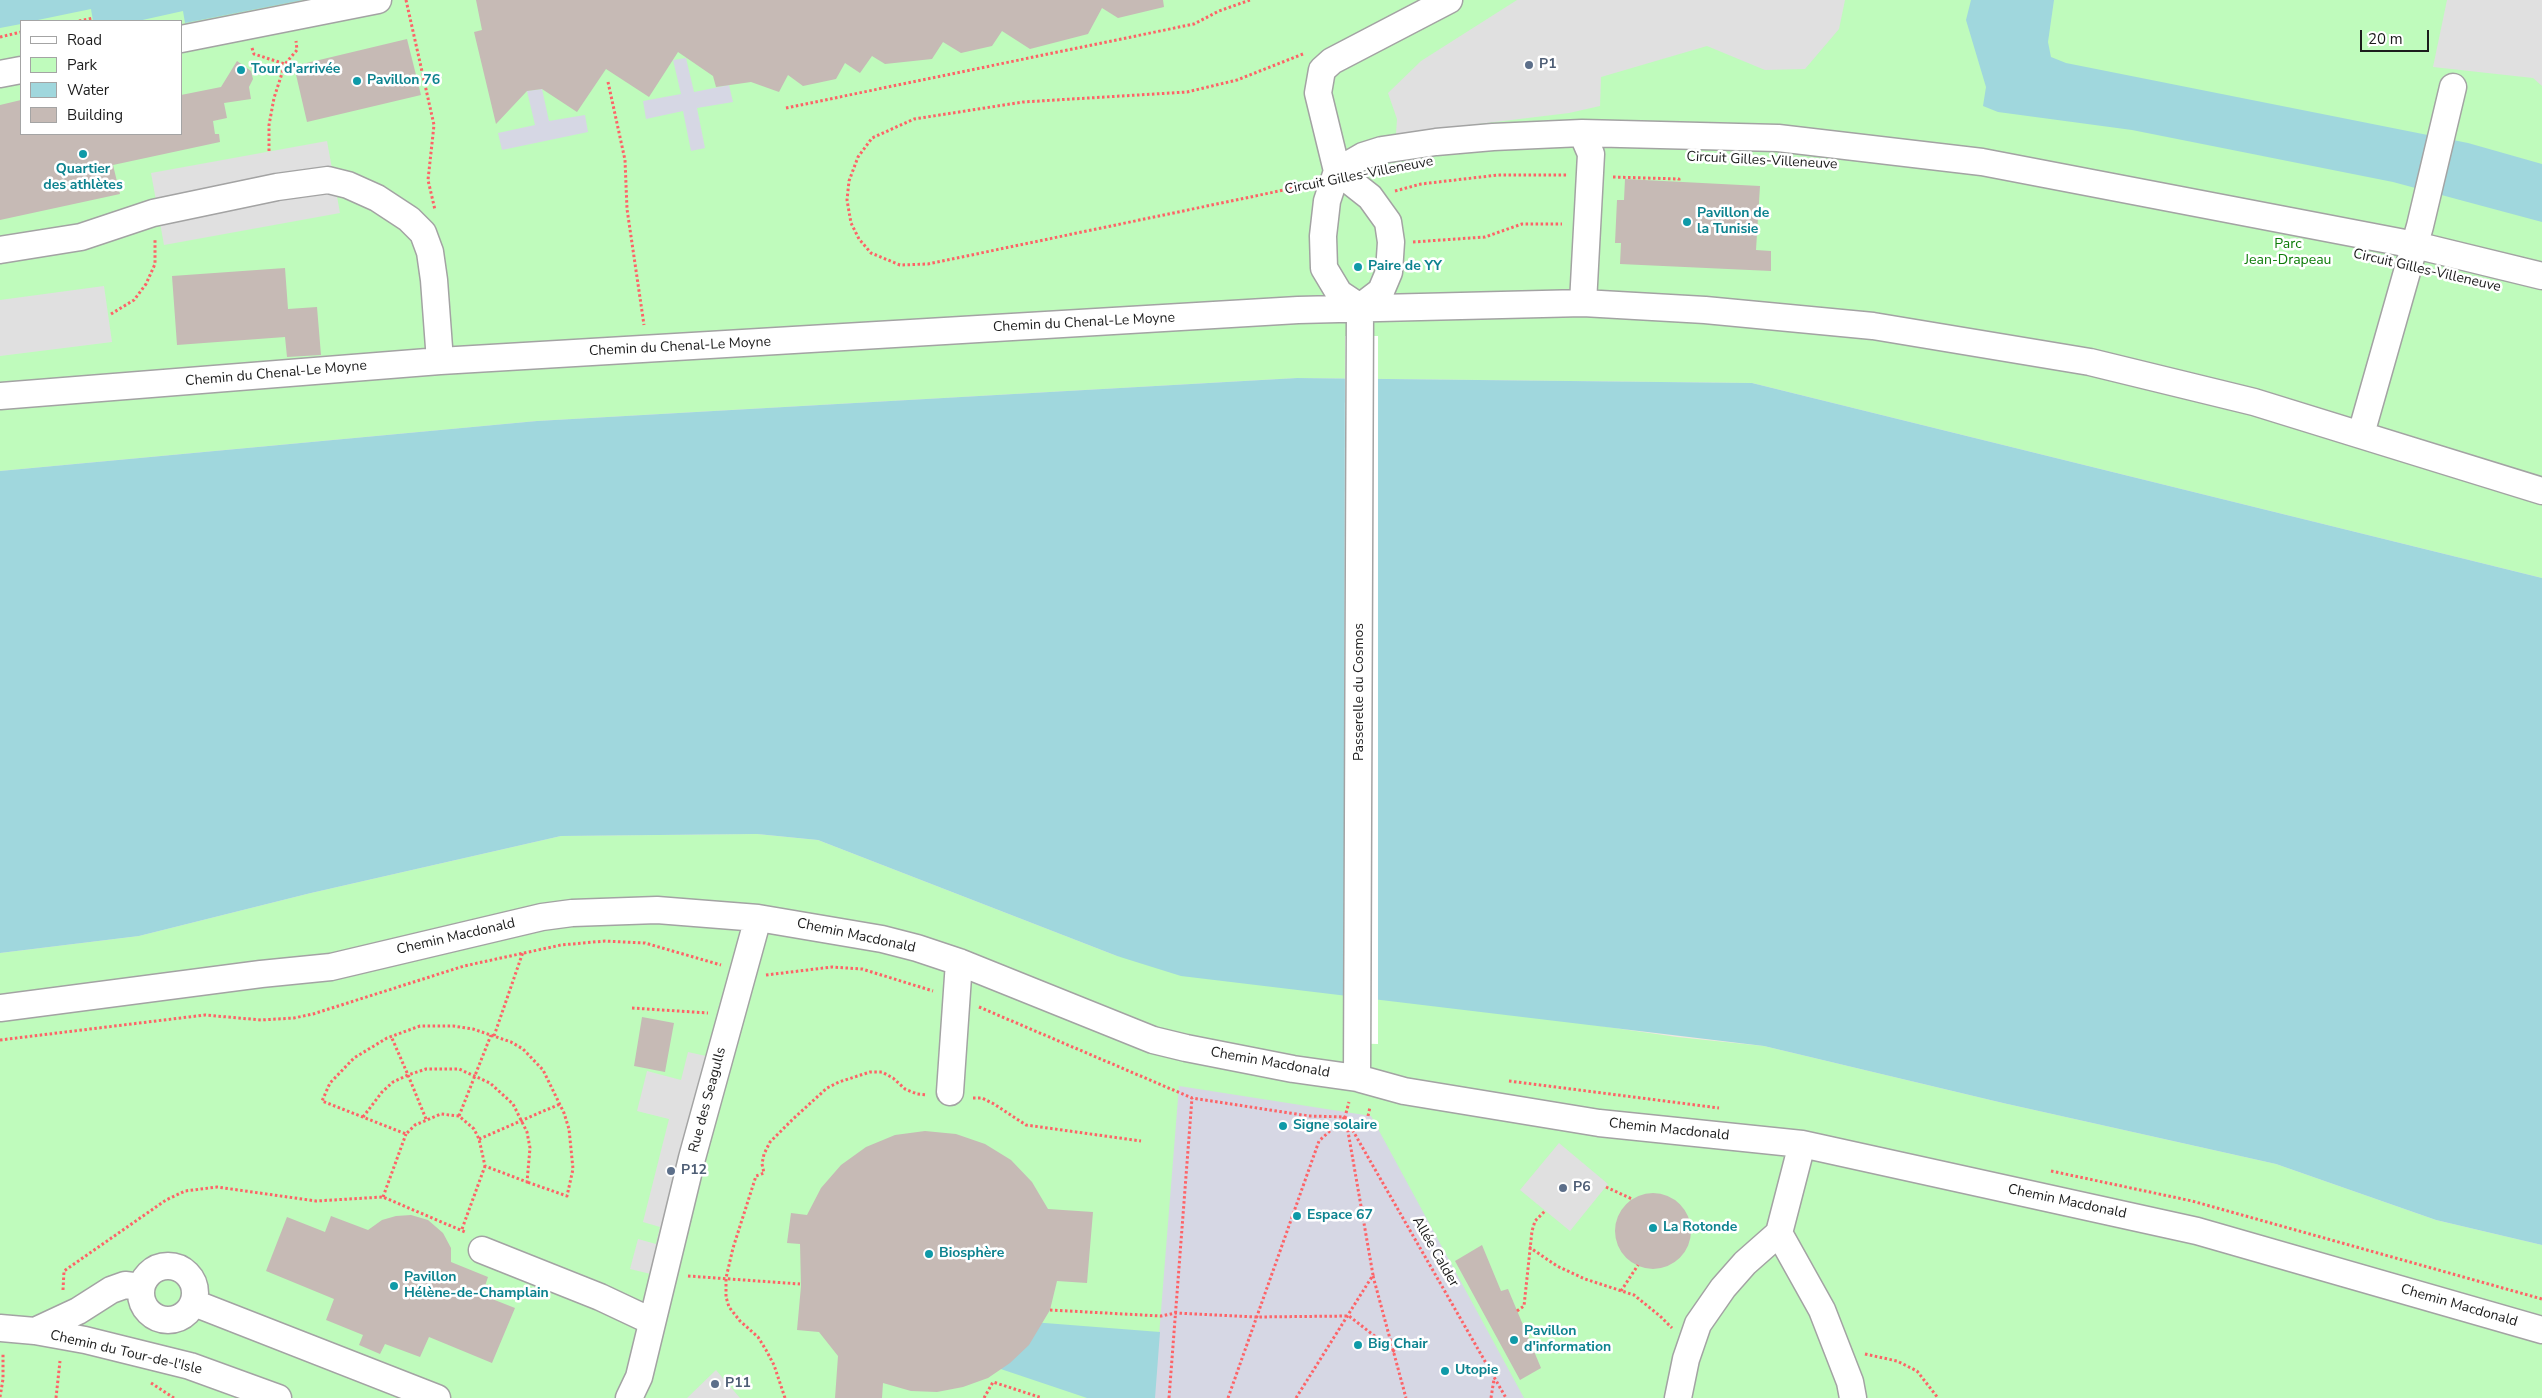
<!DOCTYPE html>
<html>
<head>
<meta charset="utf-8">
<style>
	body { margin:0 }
	#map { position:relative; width:2542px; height:1398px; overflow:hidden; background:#eee8e1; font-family:"Nunito Sans",sans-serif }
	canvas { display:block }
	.legend { position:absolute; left:20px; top:20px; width:162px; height:115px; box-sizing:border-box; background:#fff; border:1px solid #a4a4a4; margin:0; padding:6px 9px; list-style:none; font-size:15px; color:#1c1c1c }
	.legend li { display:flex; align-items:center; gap:10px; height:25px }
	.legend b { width:25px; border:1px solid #a4a4a4 }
	.scale { position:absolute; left:2360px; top:30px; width:69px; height:22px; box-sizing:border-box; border:2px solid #1c1c1c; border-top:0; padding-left:6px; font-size:15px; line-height:18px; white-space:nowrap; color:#1c1c1c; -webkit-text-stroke:4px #fff; paint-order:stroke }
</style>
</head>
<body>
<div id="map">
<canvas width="2542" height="1398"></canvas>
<ul class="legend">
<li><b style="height:6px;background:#fff"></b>Road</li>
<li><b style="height:14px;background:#bffbbc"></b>Park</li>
<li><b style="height:14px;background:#a0d7dd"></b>Water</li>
<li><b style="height:14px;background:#c6bab5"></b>Building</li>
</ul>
<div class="scale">20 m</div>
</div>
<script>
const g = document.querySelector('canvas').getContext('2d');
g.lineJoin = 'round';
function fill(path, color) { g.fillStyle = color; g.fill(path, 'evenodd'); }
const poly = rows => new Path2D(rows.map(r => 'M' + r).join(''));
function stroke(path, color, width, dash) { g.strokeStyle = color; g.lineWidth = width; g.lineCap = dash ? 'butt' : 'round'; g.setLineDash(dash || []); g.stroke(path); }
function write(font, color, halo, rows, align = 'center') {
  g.font = font + ' "Nunito Sans",sans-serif'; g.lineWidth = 5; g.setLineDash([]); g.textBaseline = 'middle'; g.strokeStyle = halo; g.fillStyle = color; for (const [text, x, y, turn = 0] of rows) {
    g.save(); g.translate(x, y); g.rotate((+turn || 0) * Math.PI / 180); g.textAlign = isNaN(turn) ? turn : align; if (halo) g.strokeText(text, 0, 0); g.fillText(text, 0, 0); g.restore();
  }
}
fill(poly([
	[0,0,2542,0,2542,578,1752,383,1297,378,537,421,0,471],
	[21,21,181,21,181,134,21,134],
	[757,834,818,840,1117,956,1677,1037,1764,1046,2003,1103,2276,1164,2436,1220,2542,1245,2542,1398,0,1398,0,953,139,936,311,893,561,836]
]), '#bffbbc');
fill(poly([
	[1517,0,1845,0,1839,29,1805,69,1765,70,1707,46,1601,77,1600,106,1569,113,1396,134,1397,119,1388,93,1421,61],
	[2447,0,2542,0,2542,86,2533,78,2433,67],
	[327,141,340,213,164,245,151,173],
	[104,286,112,342,0,356,0,300],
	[688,1052,715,1058,659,1276,630,1269,638,1239,656,1244,660,1227,643,1222,669,1119,637,1111,647,1071,681,1080],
	[1559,1143,1608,1184,1570,1231,1520,1190],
	[716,1370,740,1398,687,1398]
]), '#e0e0e0');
fill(poly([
	[686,58,694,92,729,85,733,102,697,108,705,148,691,151,683,111,646,119,643,101,681,94,673,60],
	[542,89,549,121,585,115,588,132,502,150,498,133,535,125,527,91],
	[1179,1086,1371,1116,1524,1398,1154,1398]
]), '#d6d7e4');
fill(poly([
	[0,0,303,0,185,23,183,11,138,21,93,21,91,9,33,21,21,21,21,24,0,28],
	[1971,0,2054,0,2048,42,2051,57,2066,63,2468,143,2542,164,2542,222,2393,182,2132,130,1998,112,1983,106,1986,87,1966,20],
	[1297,378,1752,383,2542,578,2542,1245,2436,1220,2276,1164,2003,1103,1764,1046,1181,976,1117,956,818,840,757,834,561,836,311,893,139,936,0,953,0,471,537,421],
	[968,1317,1160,1332,1155,1398,1087,1398,965,1357]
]), '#a0d7dd');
fill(poly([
	[1345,336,1378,336,1378,1044,1344,1043]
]), '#fff');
fill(poly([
	[476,0,1163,0,1164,7,1118,18,1102,8,1088,34,1030,49,1002,31,992,46,961,53,943,42,932,59,885,64,872,56,860,73,845,63,836,79,803,86,788,75,779,92,751,82,716,87,713,76,678,52,649,97,606,69,577,112,542,89,527,91,496,124,474,32,482,30],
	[407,39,421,95,307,122,294,66],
	[237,61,251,71,253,79,249,87,251,99,224,103,227,118,213,121,215,134,219,134,220,142,113,165,120,194,0,220,0,105,21,100,21,134,181,134,181,95,221,87],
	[1625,179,1760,186,1756,250,1771,251,1771,271,1620,264,1621,243,1615,243,1617,200,1624,200],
	[285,268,288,309,317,307,321,355,287,357,285,337,177,345,172,276],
	[642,1017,674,1023,665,1072,634,1066],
	[925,1131,956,1134,985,1144,1011,1160,1032,1182,1048,1209,1093,1212,1087,1283,1057,1281,1050,1310,1029,1345,1010,1363,988,1378,963,1387,937,1392,911,1391,883,1383,882,1398,835,1398,838,1356,819,1332,797,1330,801,1286,800,1244,787,1243,791,1213,807,1215,821,1188,841,1165,866,1147,895,1135],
	'1615 1231a38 38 0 1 1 76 0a38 38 0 1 1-76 0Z',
	[411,1215,428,1220,443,1233,451,1248,451,1262,488,1277,482,1295,515,1308,492,1363,429,1337,420,1357,385,1344,380,1354,359,1345,363,1335,326,1320,334,1299,266,1271,287,1217,325,1232,331,1216,368,1230,382,1220,396,1216],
	[1482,1245,1501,1291,1508,1289,1541,1368,1520,1380,1455,1261]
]), '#c6bab5');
const minor = poly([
	[181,39,378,0],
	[0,74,21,70],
	[1582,133,1591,154,1583,303],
	[1337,171,1363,156,1382,150,1436,142,1493,137,1582,133,1778,138,1982,162,2415,245,2542,276],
	[1337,171,1370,197,1388,222,1391,242,1389,272,1381,291,1360,307],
	[0,250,81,237,153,213,277,187,328,180,348,185,377,198,409,219,423,233,430,252,434,280,440,361],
	[1360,307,1339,293,1324,268,1323,236,1327,201,1337,171,1318,93,1322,70,1332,61,1449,0],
	[0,396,440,361,1298,310,1583,303,1705,310,1873,326,2090,362,2254,402,2542,491],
	[2361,434,2420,226,2453,87],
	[0,1008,261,974,331,967,542,917,572,913,657,910,758,918,882,939,917,948,959,962,1153,1040,1186,1048,1293,1069,1357,1078,1404,1091,1599,1123,1802,1144,2197,1231,2542,1330],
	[1357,1078,1360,307],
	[950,1092,959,962],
	[1779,1233,1822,1310,1850,1382,1853,1398],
	[482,1250,600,1297,651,1321],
	'141 1293a27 27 0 1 1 54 0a27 27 0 1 1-54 0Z',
	[194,1303,437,1398],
	[0,1328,35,1331,85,1340,190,1366,278,1398],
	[35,1331,78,1311,111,1290,125,1285,141,1287],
	[629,1398,639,1377,692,1158,758,918],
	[1678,1398,1686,1359,1698,1324,1723,1288,1745,1263,1779,1233,1802,1144]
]);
stroke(minor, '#a3a3a3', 29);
stroke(poly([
	[406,0,434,125,428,180,435,210],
	[79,21,93,18],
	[0,37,21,32],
	[252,48,254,54,285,64],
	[1303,54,1237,80,1187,92,1023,102,914,119,872,138,858,157,849,181,847,200,851,223,859,239,871,253,900,265,928,264,1308,185],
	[608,82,625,160,627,209,644,325],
	[786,108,1194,24,1219,11,1250,0],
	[269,151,269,125,274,98,285,64,297,50,296,41],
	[1613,177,1679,179,1679,182],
	[1395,191,1421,184,1498,175,1567,175],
	[1413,242,1485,237,1522,224,1562,224],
	[111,314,134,300,146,284,155,264,155,238],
	[766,975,832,967,862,969,933,991],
	[979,1007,1192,1098,1309,1116,1345,1117,1349,1102],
	[632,1008,708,1013],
	[494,1036,523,952],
	[0,1040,205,1015,261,1020,294,1018,313,1014,464,966,561,945,605,941,645,943,721,965],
	[1509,1081,1719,1108],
	[973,1098,982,1098,994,1104,1026,1125,1141,1141],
	[459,1116,491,1035],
	[1368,1116,1370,1107],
	[363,1117,382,1092,393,1082,408,1075,391,1036],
	[1345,1117,1506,1398],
	[426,1119,408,1075,426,1069,459,1069,490,1083,513,1104,527,1132,530,1148,527,1182,485,1166,479,1139,474,1129,459,1116,441,1114,415,1125,406,1134,322,1101,330,1083,354,1058,387,1038,420,1026,453,1026,473,1029,511,1042,523,1049,543,1070,564,1113,569,1129,573,1169,567,1196,527,1182],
	[479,1139,560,1104],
	[2051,1171,2192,1201,2542,1299],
	[1606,1187,1632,1199],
	[383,1197,406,1134],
	[462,1229,485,1166],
	[1529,1247,1557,1266,1585,1279,1634,1295,1660,1316,1672,1328],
	[688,1276,800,1284],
	[1373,1276,1406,1398],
	[63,1290,64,1271,166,1200,185,1191,217,1187,316,1201,383,1197,465,1232],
	[1621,1291,1638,1265],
	[1050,1310,1161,1316,1176,1313,1256,1317,1349,1316,1395,1352],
	[1517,1311,1524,1306,1532,1231,1535,1221,1545,1211],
	[1865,1354,1897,1361,1917,1371,1938,1398],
	[151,1383,174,1398],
	[0,1397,3,1379,3,1353],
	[56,1398,60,1361],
	[785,1398,774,1365,766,1350,758,1337,740,1321,729,1307,726,1297,726,1278,733,1248,756,1176,764,1173,762,1164,764,1154,770,1142,793,1119,827,1088,839,1082,870,1072,882,1072,893,1078,905,1089,917,1094,927,1095],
	[984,1398,993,1382,1042,1398],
	[1169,1398,1192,1098],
	[1228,1398,1319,1141,1345,1117],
	[1296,1398,1373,1275,1346,1120],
	[1491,1398,1494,1379]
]), '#fd6367', 3, [2.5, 2.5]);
stroke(minor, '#fff', 26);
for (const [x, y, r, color] of [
	[1529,65,5,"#5c6f8a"],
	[241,70,5,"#0f9aa8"],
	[357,81,5,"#0f9aa8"],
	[83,154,5,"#0f9aa8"],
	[1687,222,5,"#0f9aa8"],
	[1358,267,5,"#0f9aa8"],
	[1283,1126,5,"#0f9aa8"],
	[671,1171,5,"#5c6f8a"],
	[1563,1188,5,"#5c6f8a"],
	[1297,1216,5,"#0f9aa8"],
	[1653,1228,5,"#0f9aa8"],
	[929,1254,5,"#0f9aa8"],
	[394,1286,5,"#0f9aa8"],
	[1514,1340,5,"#0f9aa8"],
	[1358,1345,5,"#0f9aa8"],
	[1445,1371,5,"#0f9aa8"],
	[715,1384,5,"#5c6f8a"]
]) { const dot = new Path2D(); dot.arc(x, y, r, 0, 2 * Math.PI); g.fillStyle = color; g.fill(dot); stroke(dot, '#fff', 2); }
write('bold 14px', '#4e5e75', '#fff', [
	["P1",1539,65],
	["P12",681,1171],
	["P6",1573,1188],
	["P11",725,1384]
], 'left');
write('bold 14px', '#0d838f', '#fff', [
	["Tour d'arrivée",251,70],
	["Pavillon 76",367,81],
	["Quartier",83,170,"center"],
	["des athlètes",83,186,"center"],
	["Pavillon de",1697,214],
	["la Tunisie",1697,230],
	["Paire de YY",1368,267],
	["Signe solaire",1293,1126],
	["Espace 67",1307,1216],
	["La Rotonde",1663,1228],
	["Biosphère",939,1254],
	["Pavillon",404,1278],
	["Hélène-de-Champlain",404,1294],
	["Pavillon",1524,1332],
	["d'information",1524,1348],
	["Big Chair",1368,1345],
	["Utopie",1455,1371]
], 'left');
write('14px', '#1c1c1c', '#fff', [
	["Circuit Gilles-Villeneuve",1762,161,3],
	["Circuit Gilles-Villeneuve",1359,176,-11],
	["Circuit Gilles-Villeneuve",2427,271,13],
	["Chemin du Chenal-Le Moyne",1084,323,-3],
	["Chemin du Chenal-Le Moyne",680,347,-3],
	["Chemin du Chenal-Le Moyne",276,374,-5],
	["Passerelle du Cosmos",1360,692,-90],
	["Chemin Macdonald",856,936,12],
	["Chemin Macdonald",456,937,-13],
	["Chemin Macdonald",1270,1063,10],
	["Rue des Seagulls",708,1100,-75],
	["Chemin Macdonald",1669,1130,6],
	["Chemin Macdonald",2067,1202,12],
	["Allée Calder",1435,1252,60],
	["Chemin Macdonald",2459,1306,16],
	["Chemin du Tour-de-l'Isle",126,1353,13]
]);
write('14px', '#0d7c08', '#fff', [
	["Parc",2288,245],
	["Jean-Drapeau",2288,261]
]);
</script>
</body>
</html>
